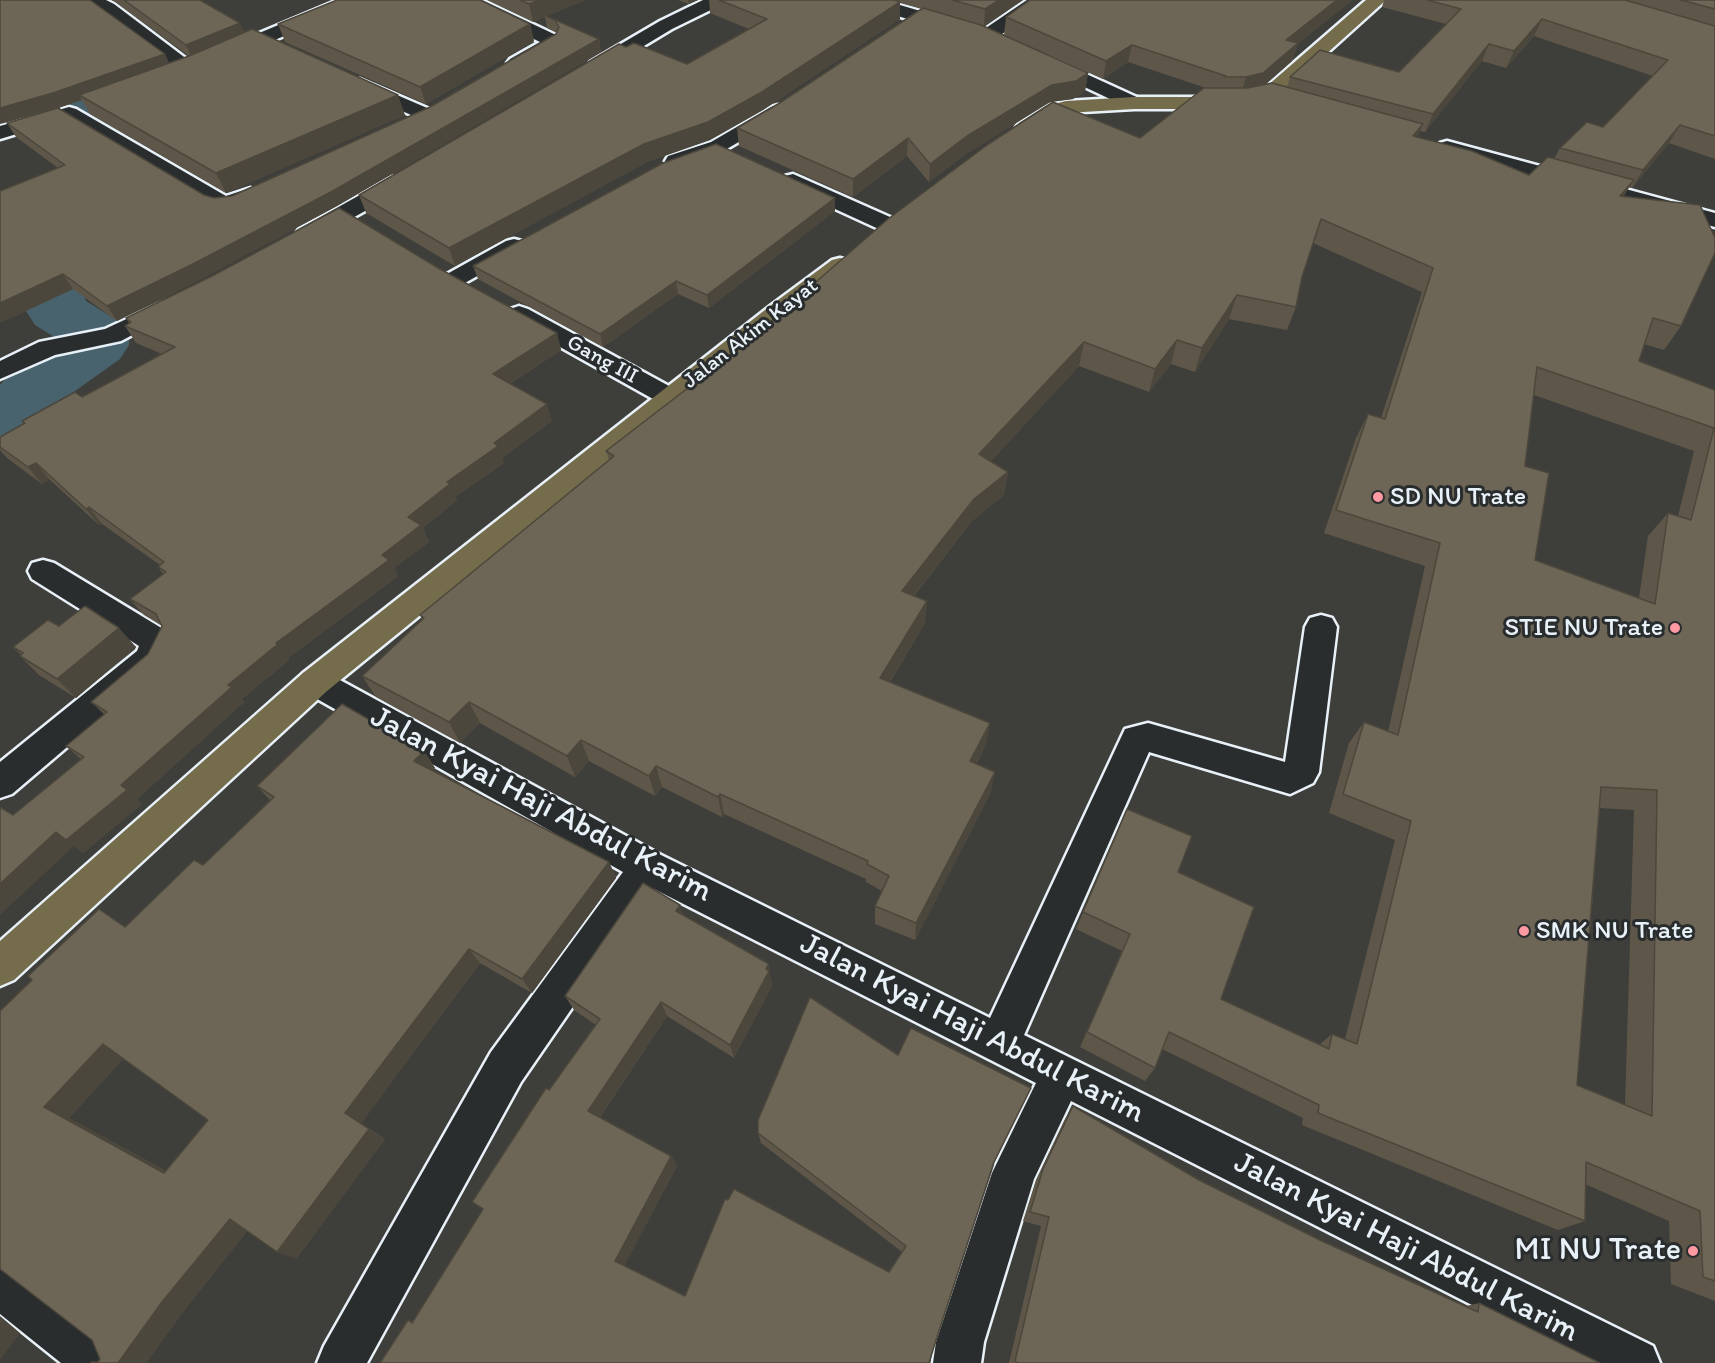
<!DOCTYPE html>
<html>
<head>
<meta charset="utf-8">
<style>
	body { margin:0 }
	canvas { display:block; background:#3e3e3a }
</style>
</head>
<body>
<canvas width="1715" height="1363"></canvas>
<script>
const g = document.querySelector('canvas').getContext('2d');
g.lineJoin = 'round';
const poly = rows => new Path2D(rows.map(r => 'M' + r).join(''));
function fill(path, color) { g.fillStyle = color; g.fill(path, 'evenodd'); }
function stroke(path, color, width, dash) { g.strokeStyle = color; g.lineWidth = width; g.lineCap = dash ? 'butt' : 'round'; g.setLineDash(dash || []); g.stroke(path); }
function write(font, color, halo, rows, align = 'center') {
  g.font = font + ' Itim,sans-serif'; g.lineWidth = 6; g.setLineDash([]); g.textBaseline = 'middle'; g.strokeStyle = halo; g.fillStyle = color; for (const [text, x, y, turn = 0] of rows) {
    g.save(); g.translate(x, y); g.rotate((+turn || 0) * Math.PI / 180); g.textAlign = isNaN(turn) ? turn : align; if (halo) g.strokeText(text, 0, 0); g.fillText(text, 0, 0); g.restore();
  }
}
fill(poly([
	[0,0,29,0,79,23,101,50,110,88,121,103,155,124,163,135,120,185,96,220,96,237,81,268,82,287,86,301,120,322,129,336,129,345,120,359,61,401,25,443,0,450,0,385,13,371,59,340,35,325,26,311,20,287,21,268,38,237,38,220,79,162,104,137,85,125,60,90,53,52,45,43,0,21,0,0]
]), '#48636d');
const minor = poly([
	[83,0,106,0,114,4,200,69,197,73,190,75,183,73,83,0],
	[338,0,362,0,359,4,235,57,228,59,221,57,218,53,221,49,338,0],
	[459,0,482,0,556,35,558,44,524,67,510,67,507,63,510,59,540,42,462,4,459,0],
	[703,0,726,0,723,4,672,29,604,70,597,72,590,70,587,66,590,62,660,21,703,0],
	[855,0,883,0,961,23,963,27,961,31,947,31,858,4,855,0],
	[1027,0,1048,0,994,40,980,40,978,36,980,32,1027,0],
	[1047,56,1141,99,1144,103,1141,107,1127,107,1040,66,1037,62,1040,58,1047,56],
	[360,79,434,111,437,115,434,119,427,121,420,119,353,89,350,85,353,81,360,79],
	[778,105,785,107,788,111,785,115,725,150,676,167,668,166,665,161,668,156,711,142,771,107,778,105],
	[69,107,76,109,226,196,250,188,258,190,261,195,258,200,239,208,231,210,213,208,63,118,60,121,0,139,0,126,53,111,59,112,62,109,69,107],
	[1447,141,1715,213,1715,227,1440,151,1436,147,1440,143,1447,141],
	[793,174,899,221,902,226,899,231,891,233,883,231,785,186,782,181,785,176,793,174],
	[400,175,408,177,411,182,408,187,315,239,307,241,299,239,295,234,299,229,392,177,400,175],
	[514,239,522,241,526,246,522,251,463,284,455,286,447,284,443,279,447,274,506,241,514,239],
	[165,301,174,303,177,308,174,313,121,341,55,355,0,379,0,361,39,342,105,329,165,301],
	[519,306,528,309,680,392,684,398,680,404,671,407,662,404,510,319,507,314,510,309,519,306],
	[43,560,54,563,168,632,173,641,160,668,12,794,0,798,0,762,137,651,139,646,32,579,28,571,32,563,43,560],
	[1321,615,1332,618,1337,627,1319,772,1313,783,1290,794,1149,752,1024,1035,1653,1346,1660,1363,1586,1363,1071,1101,1034,1179,984,1342,981,1363,933,1363,936,1342,992,1173,1036,1083,654,889,521,1082,367,1363,317,1363,324,1346,491,1052,623,872,303,691,298,682,303,673,315,669,327,673,661,855,990,1018,1125,729,1148,723,1285,762,1305,627,1310,618,1321,615],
	[0,1262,16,1269,117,1346,124,1363,61,1363,0,1314,0,1262]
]);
const major = poly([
	[1366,0,1386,0,1273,102,1241,109,1134,109,1066,113,1033,131,1026,133,1019,131,1016,127,1019,123,1046,106,1066,101,1134,97,1241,97,1259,93,1366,0],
	[840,258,848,260,852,265,848,270,788,316,327,691,14,980,0,986,0,941,303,673,770,306,832,260,840,258]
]);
stroke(minor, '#e8f1f8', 5);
stroke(major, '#e8f1f8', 5);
fill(minor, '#2a2d2e');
fill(major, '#746c4b');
fill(poly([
	[111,0,200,0,244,33,405,115,226,193,90,114,82,100,61,107,0,124,189,56,115,2],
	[487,0,585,0,547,16,599,39,601,52,337,206,201,279,117,321,73,289,0,323,58,168,16,137,7,123,204,195,214,198,232,196,430,107,556,34,557,33,547,28,545,17,533,22],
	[678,0,698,0,689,4],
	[709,0,1023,0,984,26,1088,73,1085,91,1073,99,1050,102,966,154,929,182,907,156,853,197,739,146,737,128,778,104,922,9,900,3,900,19,763,110,710,140,647,162,455,266,366,213,359,195,626,47,687,64,749,29,710,13],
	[1384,0,1715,0,1715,159,1669,143,1632,188,1629,187,1624,196,1681,326,1664,350,1644,344,1639,361,1715,390,1715,1301,1671,1284,1669,1221,1585,1184,1585,1221,1558,1230,1302,1125,1303,1118,1162,1049,1155,1068,1145,1081,1080,1047,1122,951,1076,929,1127,809,1178,872,1221,999,1320,1044,1332,1034,1345,1039,1395,840,1329,813,1349,743,1364,722,1388,732,1425,566,1324,533,1356,438,1368,414,1381,418,1422,292,1313,243,1302,277,1296,307,1287,330,1229,319,1195,372,1171,364,1149,392,1079,366,991,461,1008,472,1004,495,971,522,914,596,927,601,925,623,890,682,990,723,986,744,976,764,991,792,915,940,875,924,875,906,882,891,866,882,866,879,724,814,722,817,662,787,655,796,589,761,575,777,480,723,460,743,376,697,362,676,422,620,420,615,609,460,606,451,712,373,1140,138,1206,88,1128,62,1103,79,1004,35,1006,17,1298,44,1292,61,1265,85,1287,87,1290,77,1399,72,1446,24,1382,7],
	[1534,36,1653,76,1603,127,1560,148,1554,159,1529,175,1418,137,1420,131,1425,132,1482,61,1506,68],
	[1534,395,1694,451,1678,516,1668,513,1648,536,1639,598,1535,560,1525,466],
	[1600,808,1634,810,1625,1105,1577,1085],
	[278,24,530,24,534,41,426,104,285,42],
	[835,211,709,308,678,294,603,347,478,279,473,266],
	[440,269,557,333,561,350,510,384,552,421,502,458,504,463,455,497,457,500,423,528,429,542,394,568,398,576,288,658,289,660,242,699,244,702,137,799,142,804,83,853,74,846,13,815,82,760,66,746,104,714,91,702,148,654,162,626,144,615,130,599,163,574,158,567,160,565,102,524,99,525,49,479,42,484,7,458,0,450,0,437,24,424,22,421,82,397,162,354,136,343,125,326,129,323,126,318],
	[59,626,136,647,76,698,39,675,20,656,21,655,13,647],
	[424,751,435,768,433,770,609,862,616,878,532,993,480,963,361,1123,385,1139,296,1259,247,1231,186,1308,146,1363,93,1363,98,1362,100,1359,92,1340,0,1269,125,927,203,865,270,800,257,786],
	[123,1059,208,1120,166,1171,69,1118],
	[684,915,771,979,772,986,734,1058,667,1016,600,1117,671,1156,677,1166,624,1266,685,1296,889,1272,902,1252,761,1143,758,1133,994,1165,937,1337,380,1363,408,1320,413,1322,483,1209,472,1202,549,1090,596,1025,574,1010,565,996],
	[1073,1106,1199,1180,1322,1241,1466,1306,1479,1303,1600,1363,1009,1363,1041,1226,1023,1221,1036,1180,1065,1119]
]), '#5e5749');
fill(poly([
	[540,0,585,0,547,16,544,15,545,17,533,22,529,4],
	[688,0,698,0,689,4],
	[999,0,1023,0,984,27,985,9],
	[1337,0,1353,0,1298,44,1292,61,1258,91,1241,95,1246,77,1286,40],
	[900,2,900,19,763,110,710,140,647,162,455,266,449,248],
	[1542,19,1534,36,1506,68,1514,51],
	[240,23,246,36,192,58,186,45],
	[530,24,534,41,426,104,420,87],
	[599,39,601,52,337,206,201,279,117,321,107,306],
	[1489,44,1482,61,1425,132,1433,114],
	[1132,45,1128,62,1103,79,1106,61],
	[165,54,171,67,79,95,82,100,61,107,0,124,0,108],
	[1088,73,1085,91,1073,99,1050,102,966,154,929,182,930,164,967,136,1052,85],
	[398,95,405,115,226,193,216,173],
	[1423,124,1414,147,1413,136],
	[1680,125,1669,143,1632,188,1643,170],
	[908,138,907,156,853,197,853,179],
	[1634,180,1619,203,1620,196],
	[835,198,835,211,709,308,707,295],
	[63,274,73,289,0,323,0,303],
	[676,281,678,294,603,347,600,334],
	[1237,295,1229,319,1195,372,1202,348],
	[557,333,561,350,499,391,493,374],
	[1177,340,1171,364,1149,392,1155,369],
	[1084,342,1079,366,976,478,979,454],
	[547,404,552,421,502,458,504,463,455,497,457,500,423,528,429,542,394,568,398,576,288,658,289,660,242,699,244,702,137,799,142,804,83,853,66,840,121,785,228,685,276,643,382,555,408,517,447,482,494,443],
	[36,463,49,479,42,484,28,467],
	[1008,472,1004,495,971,522,900,613,902,591,974,499],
	[89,507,102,524,99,525,86,509],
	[927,601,925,623,879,699,880,678],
	[119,628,136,647,76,698,57,679],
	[469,702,480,723,460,743,449,722],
	[990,723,986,744,966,781,970,761],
	[581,740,589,761,575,777,567,756],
	[424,751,435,768,425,778,414,761],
	[656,766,662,787,655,796,649,776],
	[995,772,991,792,915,940,916,923],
	[720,794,724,814,722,817,718,797],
	[56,832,74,846,0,915,0,884],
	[609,862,616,878,532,993,522,979],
	[680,905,685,921,676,911],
	[469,949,480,963,361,1124,345,1113],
	[769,964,772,986,734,1058,730,1045,766,969],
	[661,1002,667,1016,596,1122,588,1111],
	[103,1044,125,1057,69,1118,186,1182,164,1173,44,1107],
	[369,1129,385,1139,296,1259,277,1252],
	[671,1156,677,1166,623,1268,615,1261],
	[230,1219,250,1227,186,1308,146,1363,118,1363,162,1302],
	[0,1316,20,1333,0,1360]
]), '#4c473c');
const building = poly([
	[0,0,90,0,165,54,53,93,0,108,0,0],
	[124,0,200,0,240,23,186,45,124,0],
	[337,0,480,0,530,24,420,87,278,24,337,0],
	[520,0,540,0,529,4,520,0],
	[719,0,895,0,900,2,762,92,708,122,644,144,449,248,359,195,619,44,626,47,634,43,687,64,767,19,719,0],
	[952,0,999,0,985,9,952,0],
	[1030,0,1337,0,1286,40,1298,43,1263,73,1246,77,1224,77,1226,76,1132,45,1106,61,1006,17,1030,0],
	[1427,0,1625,0,1715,26,1715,136,1680,125,1643,170,1560,148,1587,122,1603,127,1668,60,1542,19,1514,51,1489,44,1433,114,1290,77,1320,50,1399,72,1461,9,1427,0],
	[1681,0,1715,0,1715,9,1681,0],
	[923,8,981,25,1088,73,1076,81,1052,85,967,136,930,164,908,138,853,179,737,128,778,104,923,8],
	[544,15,599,39,331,192,193,264,107,306,63,274,0,303,0,191,65,165,7,123,58,108,204,195,214,198,232,196,430,107,556,34,559,27,555,20,544,15],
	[252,29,398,95,216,173,79,95,189,56,252,29],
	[1272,83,1423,124,1413,136,1472,151,1529,175,1548,157,1634,180,1620,196,1700,205,1715,238,1715,253,1681,326,1653,318,1639,361,1715,390,1715,1281,1703,1277,1700,1211,1586,1162,1585,1221,1318,1113,1319,1105,1169,1032,1155,1068,1087,1032,1130,934,1083,912,1127,809,1192,836,1178,872,1254,907,1221,999,1329,1049,1332,1034,1357,1044,1411,821,1343,794,1364,722,1398,735,1440,543,1336,510,1368,414,1385,419,1433,268,1321,219,1302,277,1296,307,1237,295,1202,348,1177,340,1155,369,1084,342,979,454,1008,472,974,499,902,591,927,601,880,678,990,723,970,761,995,772,916,923,875,906,889,876,867,864,868,861,720,794,718,797,656,766,649,776,581,740,567,756,469,702,449,722,362,676,424,618,420,615,614,456,606,451,710,371,712,373,888,219,987,145,1053,102,1140,138,1204,88,1247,88,1272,83],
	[1537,367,1714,428,1691,520,1668,513,1655,604,1535,560,1549,473,1525,466,1537,367],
	[1601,787,1657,790,1652,1116,1577,1085,1601,787],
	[716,144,835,198,707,295,676,281,600,334,473,266,663,163,716,144],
	[339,208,440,269,557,333,493,374,547,404,494,443,498,446,447,482,450,484,408,517,421,525,382,555,389,560,276,643,278,644,228,685,232,687,121,785,127,790,66,840,56,832,0,884,0,807,13,815,84,757,66,746,107,712,91,702,148,654,162,626,156,614,130,599,166,572,158,567,164,562,89,507,86,509,36,463,28,467,0,447,0,437,25,423,22,421,75,392,82,397,175,347,125,326,131,322,126,318,212,276,339,208],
	[85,606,119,628,57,679,20,656,23,653,13,647,48,620,59,626,85,606],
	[342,704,424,751,414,761,609,862,522,979,469,949,345,1113,369,1129,277,1252,230,1219,162,1302,118,1363,93,1363,91,1362,98,1362,100,1359,92,1340,0,1269,0,1011,32,980,28,976,99,909,125,927,194,860,203,865,274,797,257,786,342,704],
	[103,1044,208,1120,164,1173,44,1107,103,1044],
	[643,883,680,905,676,911,769,964,766,969,769,971,730,1045,661,1002,588,1111,671,1156,615,1261,685,1296,725,1199,728,1200,734,1189,889,1272,906,1246,758,1133,758,1120,810,997,898,1055,911,1028,1031,1088,994,1162,937,1337,929,1363,380,1363,408,1320,412,1323,483,1209,472,1202,546,1088,549,1090,600,1019,565,996,643,883],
	[1073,1106,1199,1180,1322,1241,1478,1312,1479,1303,1600,1363,1018,1363,1015,1361,1049,1217,1030,1212,1043,1169,1073,1106]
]);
fill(building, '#6d6555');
stroke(building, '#4c473c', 1.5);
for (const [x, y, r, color] of [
	[1378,497,6,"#ff9aa2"],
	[1675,628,6,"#ff9aa2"],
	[1524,931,6,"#ff9aa2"],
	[1693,1251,6,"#ff9aa2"]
]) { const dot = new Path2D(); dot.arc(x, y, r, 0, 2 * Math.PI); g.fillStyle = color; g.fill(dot); stroke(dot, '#2a2d2e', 2); }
write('22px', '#e8f1f8', '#2a2d2e', [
	["Jalan Akim Kayat",751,334,-38],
	["Gang III",602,360,29]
]);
write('26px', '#e8f1f8', '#2a2d2e', [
	["SD NU Trate",1390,497],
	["STIE NU Trate",1663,628,"right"],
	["SMK NU Trate",1536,931]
], 'left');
write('32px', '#e8f1f8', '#2a2d2e', [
	["Jalan Kyai Haji Abdul Karim",541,805,28],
	["Jalan Kyai Haji Abdul Karim",972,1029,27],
	["Jalan Kyai Haji Abdul Karim",1406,1248,27]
]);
write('32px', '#e8f1f8', '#2a2d2e', [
	["MI NU Trate",1681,1251]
], 'right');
</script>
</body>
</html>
